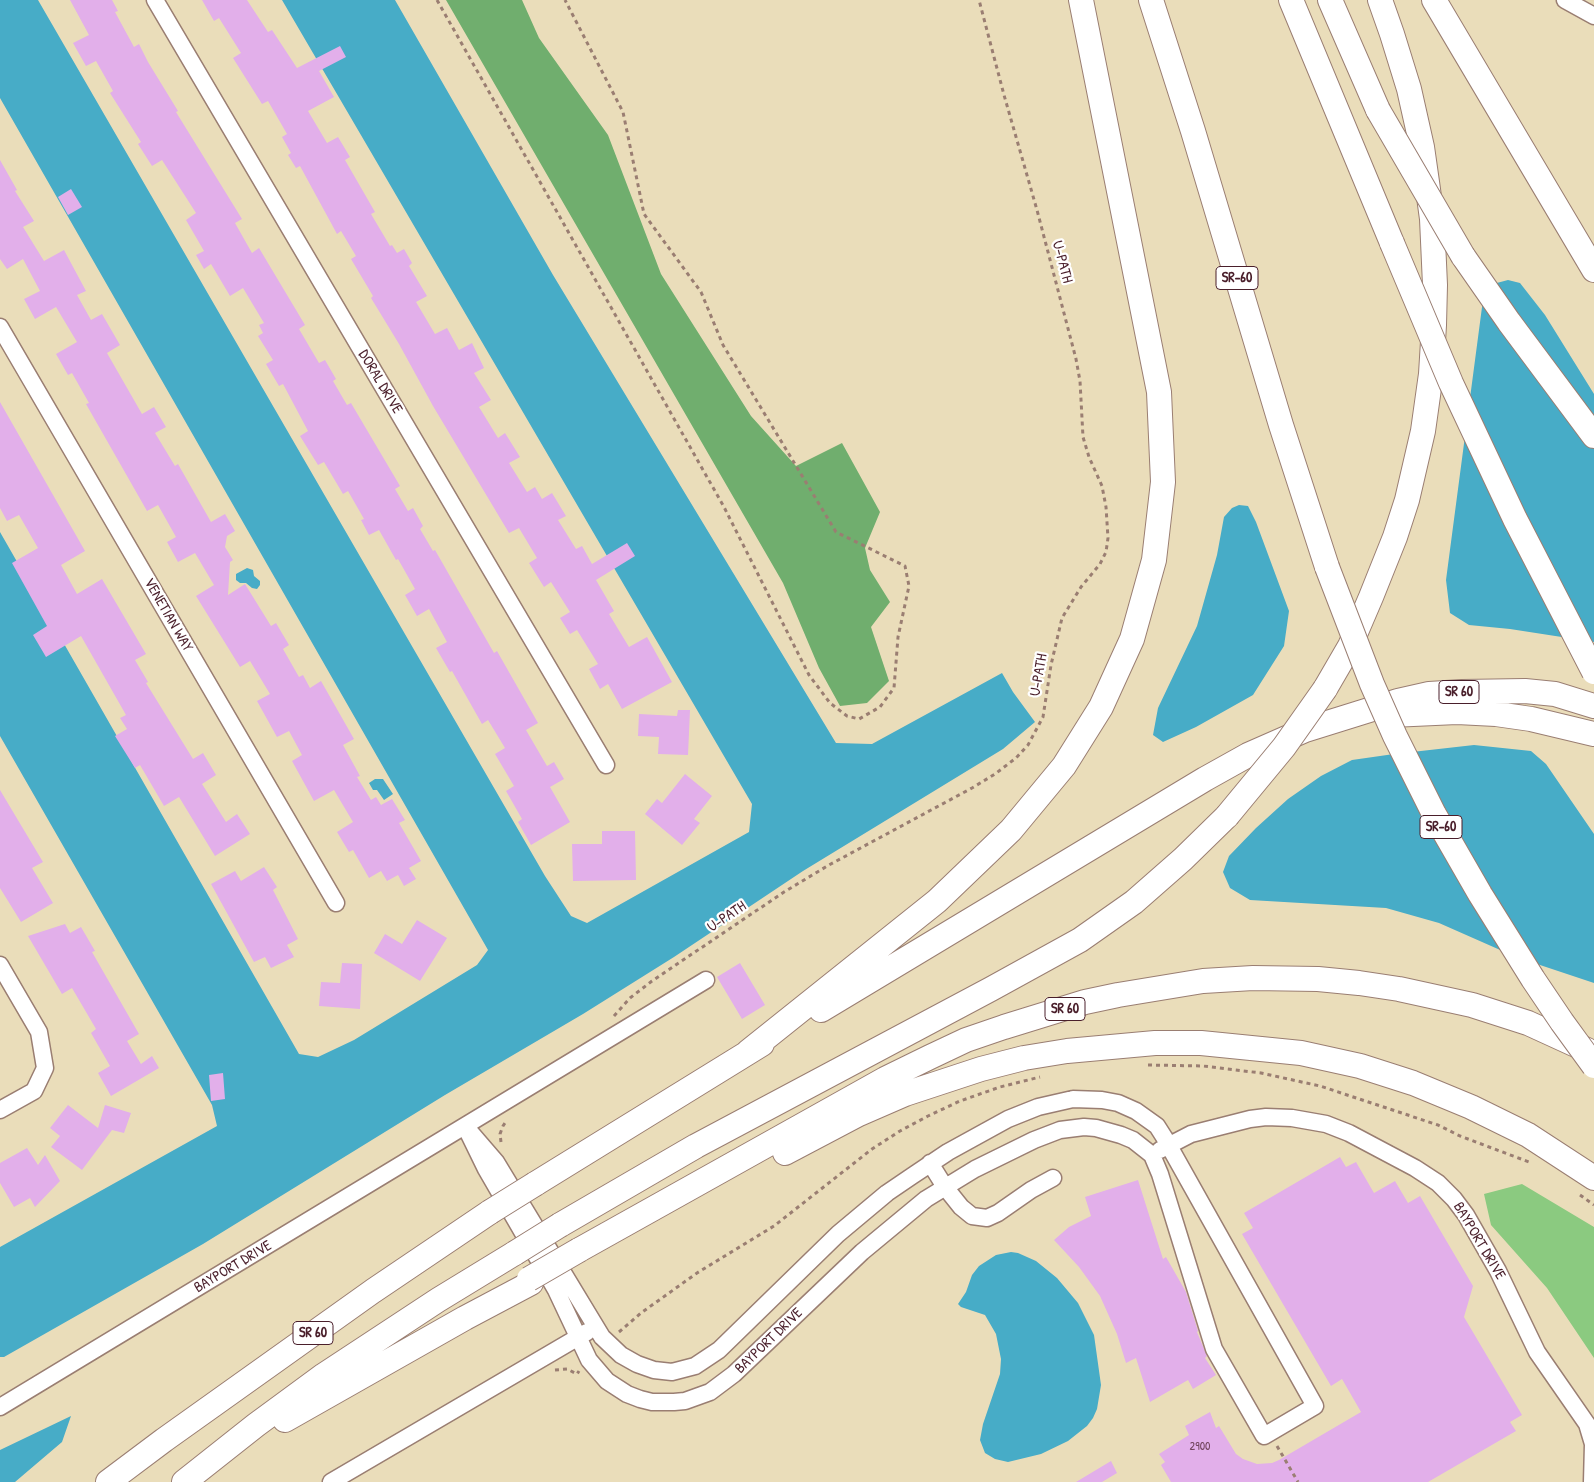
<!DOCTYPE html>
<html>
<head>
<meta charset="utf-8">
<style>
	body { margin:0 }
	canvas { display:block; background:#eaddba }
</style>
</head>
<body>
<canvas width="1594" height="1482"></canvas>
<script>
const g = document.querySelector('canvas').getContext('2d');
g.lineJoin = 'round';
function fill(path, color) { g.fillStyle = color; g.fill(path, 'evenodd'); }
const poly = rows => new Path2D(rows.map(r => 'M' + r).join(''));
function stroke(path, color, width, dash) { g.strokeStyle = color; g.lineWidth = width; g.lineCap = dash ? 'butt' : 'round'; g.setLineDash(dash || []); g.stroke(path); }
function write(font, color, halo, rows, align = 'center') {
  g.font = font + ' "Patrick Hand",sans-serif'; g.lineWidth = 4.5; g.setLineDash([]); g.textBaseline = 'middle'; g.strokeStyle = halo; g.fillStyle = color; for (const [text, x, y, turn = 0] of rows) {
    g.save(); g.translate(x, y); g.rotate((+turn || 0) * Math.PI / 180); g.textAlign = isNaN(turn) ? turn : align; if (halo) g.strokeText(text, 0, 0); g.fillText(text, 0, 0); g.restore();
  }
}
fill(poly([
	[1522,1184,1594,1227,1594,1358,1547,1288,1491,1225,1484,1194]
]), '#8bca80');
fill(poly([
	[446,0,522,0,539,38,608,135,661,274,751,416,796,466,842,443,880,512,865,548,870,570,890,602,871,627,889,681,867,703,840,706,819,668,783,583]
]), '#70ae6e');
fill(poly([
	[0,0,38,0,545,876,571,916,587,923,749,832,752,804,282,0,395,0,553,275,836,743,872,744,1002,673,1013,692,1035,722,1003,749,803,871,674,957,583,1014,445,1095,203,1244,4,1357,0,1357,0,1247,217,1126,212,1105,0,736,0,532,299,1054,318,1057,354,1040,477,965,488,950,0,98],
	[1508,280,1520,283,1545,315,1594,394,1594,642,1510,629,1469,625,1450,613,1446,580,1484,292,1493,284],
	[1239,505,1248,506,1256,522,1289,611,1284,646,1253,695,1196,727,1163,742,1153,735,1158,708,1197,626,1217,555,1224,517,1232,508],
	[247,568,253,570,254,576,260,581,260,585,257,589,252,588,246,583,240,583,236,580,236,574],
	[1474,745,1531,751,1546,764,1594,834,1594,983,1534,963,1487,889,1412,752],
	[1394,754,1507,953,1439,923,1386,908,1250,900,1230,888,1223,872,1229,856,1256,828,1288,799,1321,776,1352,760],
	[375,779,383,779,393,794,384,800,377,790,373,790,369,783],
	[1011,1252,1018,1253,1036,1261,1057,1278,1078,1303,1094,1335,1101,1385,1097,1409,1093,1418,1087,1426,1068,1441,1041,1454,1008,1462,995,1459,985,1453,980,1440,983,1424,1000,1374,1001,1359,996,1334,985,1315,961,1307,958,1304,966,1292,972,1275,979,1266,996,1255],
	[71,1416,62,1442,15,1482,0,1482,0,1450]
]), '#47acc7');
fill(poly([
	[70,0,112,0,118,11,115,12,134,47,139,44,148,62,178,111,176,112,242,219,235,223,252,253,259,248,305,325,299,329,319,363,325,360,336,379,333,381,347,405,351,403,400,486,395,489,408,511,413,508,423,526,420,529,433,551,435,550,494,653,497,651,538,723,526,730,547,766,554,762,564,779,550,787,570,822,531,845,518,822,522,819,506,791,514,786,495,754,505,748,488,720,482,724,452,671,450,672,436,648,447,642,429,609,417,616,405,595,415,589,398,559,396,560,379,530,369,535,361,520,364,519,348,491,343,494,324,462,318,465,300,436,308,431,283,384,279,386,266,364,273,360,258,336,263,333,259,325,264,323,243,288,230,296,211,264,204,269,196,255,204,251,186,220,196,213,162,160,152,166,138,144,141,142,110,93,113,91,96,61,86,66,73,43,89,35],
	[202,0,247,0,268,32,272,30,297,68,340,46,346,57,319,71,334,97,308,111,327,143,338,137,350,157,345,160,375,212,371,214,390,246,392,245,397,253,404,249,412,263,409,266,427,296,416,302,435,334,447,328,459,350,472,343,484,368,474,373,491,400,479,407,498,438,505,433,520,457,509,463,527,492,535,487,542,499,552,493,566,516,558,520,576,549,582,546,592,564,627,543,635,556,596,580,614,611,609,614,629,647,647,637,672,682,622,709,608,684,600,689,589,669,598,664,577,630,570,634,560,618,570,612,551,582,544,587,529,563,537,558,519,528,509,533,433,406,399,344,371,298,373,296,351,259,356,256,341,231,337,234,300,166,296,168,288,155,291,153,282,137,287,134,268,101,262,104,233,58,241,53,219,18,214,21],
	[0,160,17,190,15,191,34,221,23,227,44,261,64,250,86,291,77,295,91,320,102,314,120,345,107,353,142,414,154,407,166,427,155,433,175,466,178,464,211,522,225,514,235,531,227,536,225,547,233,560,230,562,228,595,245,584,271,626,276,623,289,645,283,649,299,677,303,675,310,688,321,681,354,739,343,745,360,776,357,777,371,800,376,797,381,805,392,799,405,820,399,823,421,861,409,868,416,879,404,886,398,875,387,881,381,871,369,878,353,850,349,852,337,832,353,822,334,790,314,801,292,761,302,755,289,731,277,737,257,701,270,694,250,661,240,667,196,596,214,585,195,553,178,562,167,542,176,537,158,505,147,511,86,404,89,403,72,373,68,375,56,354,77,342,56,307,35,319,24,299,40,291,23,259,7,269,0,259],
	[71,189,82,207,68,215,58,197],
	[0,402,85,551,61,565,77,594,102,579,146,654,135,660,148,682,146,683,193,759,203,753,216,775,202,784,226,822,237,814,250,834,215,856,179,797,164,806,140,765,135,768,115,736,127,729,120,718,126,715,81,636,46,657,33,635,47,626,12,563,38,548,19,515,7,521,0,508],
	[678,710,690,710,688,755,658,754,659,737,638,736,639,714,677,716],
	[685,774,712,796,694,819,700,823,682,845,645,814,657,799,662,803],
	[0,790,43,862,32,868,53,903,21,922,0,888],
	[602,831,635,831,636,880,573,881,572,844,602,844],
	[264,867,277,887,273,890,298,939,287,945,294,957,271,968,265,957,254,962,211,884,235,871,241,881],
	[417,920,447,938,420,981,374,953,385,934,402,944],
	[65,924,70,933,81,927,95,951,92,952,139,1034,127,1041,141,1064,152,1056,159,1068,111,1096,98,1073,110,1066,91,1033,96,1029,72,988,62,994,28,936],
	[342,963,362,964,360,1009,319,1006,321,982,340,983],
	[740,963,765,1005,742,1019,717,977],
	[223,1073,225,1099,211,1101,209,1075],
	[68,1105,98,1128,105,1105,131,1113,124,1133,112,1130,82,1170,51,1147,60,1136,50,1128],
	[27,1148,38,1165,45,1155,60,1181,35,1207,30,1198,14,1207,0,1183,0,1163],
	[1340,1157,1346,1167,1356,1162,1374,1193,1395,1181,1408,1203,1420,1196,1473,1286,1464,1317,1522,1415,1510,1422,1516,1431,1428,1482,1171,1482,1161,1465,1165,1462,1159,1454,1189,1435,1185,1426,1210,1412,1216,1428,1219,1426,1236,1454,1243,1459,1257,1464,1272,1463,1279,1460,1361,1412,1342,1379,1331,1386,1242,1234,1253,1228,1244,1213],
	[1138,1180,1163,1259,1166,1257,1186,1292,1198,1331,1197,1332,1207,1356,1205,1358,1216,1375,1193,1389,1188,1380,1150,1402,1136,1358,1126,1363,1117,1334,1100,1296,1079,1267,1054,1240,1069,1227,1091,1216,1085,1197],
	[1111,1461,1117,1473,1102,1482,1076,1482]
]), '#e2afea');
const minor = poly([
	[155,0,606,765],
	[1565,0,1594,16],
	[0,327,336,903],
	[0,965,39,1032,45,1068,34,1091,0,1110],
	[1073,1099,1102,1100,1118,1103,1136,1111,1157,1126,1164,1137,1315,1406,1264,1436,1214,1349,1160,1174,1152,1155,1133,1140,1121,1135,1096,1128,1084,1127,1060,1130,1034,1140,975,1169,926,1199,862,1252,734,1374,710,1392,685,1401,674,1402,652,1402,640,1399,627,1394,607,1381,589,1360,556,1290,486,1169,465,1126,496,1162,602,1337,621,1355,637,1364,654,1370,672,1372,695,1366,719,1350,838,1234,887,1193,912,1176,948,1152,1008,1119,1038,1107,1073,1099],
	[1160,1150,1191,1134,1250,1119,1266,1117,1292,1118,1326,1124,1349,1133,1415,1168,1438,1183,1454,1199,1466,1215,1498,1271,1537,1352,1587,1424,1593,1444,1592,1482],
	[930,1163,945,1187,961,1207,972,1216,987,1218,998,1213,1031,1190,1053,1178],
	[0,1407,706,980],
	[331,1482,587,1332]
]);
const highway = poly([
	[1151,0,1193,131,1281,425,1327,567],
	[1291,0,1392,243],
	[1330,0,1378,110],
	[1434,0,1594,270],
	[1463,256,1509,322,1594,436],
	[1325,689,1350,646,1371,597,1395,537,1407,500,1423,431,1431,374,1434,325,1435,285,1432,219,1427,182,1422,147,1409,89,1392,34,1380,0],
	[1391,715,1457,712,1496,714,1531,719,1594,734],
	[821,1010,1205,779,1248,755,1305,730,1398,701,1429,694,1462,692,1525,691,1555,694,1594,706],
	[748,1052,937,901,1011,830,1064,766,1101,707,1132,639,1154,560,1163,482,1159,392,1081,0],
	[785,1153,859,1114,905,1094,981,1069,1024,1058,1067,1051,1155,1043,1201,1043,1301,1053,1360,1066,1413,1083,1471,1107,1528,1135,1594,1178],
	[535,1184,762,1044],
	[560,1225,696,1146,991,989,1080,940,1134,902,1183,859,1227,816],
	[579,1250,885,1079,930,1057,966,1040,1004,1027,1085,1002,1118,995,1203,981,1253,978,1318,979,1359,983,1399,989,1472,1005,1528,1023,1587,1050],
	[285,1420,465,1318,531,1283],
	[108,1482,164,1440,373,1291,490,1212],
	[184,1482,256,1425,324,1375,438,1300,515,1253]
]);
stroke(minor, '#9a7e72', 19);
stroke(highway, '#9a7e72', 26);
stroke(poly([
	[437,0,724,507,809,675,830,703,847,716,859,719,880,707,894,688,898,637,909,586,905,566,836,532,723,345,701,292,644,214,623,112,565,0],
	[614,1016,630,998,652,981,784,892,829,865,972,788,995,774,1016,758,1028,745,1043,717,1051,665,1062,618,1081,587,1100,564,1106,552,1108,538,1106,507,1102,486,1089,457,1083,437,1080,381,1076,359,1037,210,1004,95,979,0],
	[1148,1065,1203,1066,1261,1073,1320,1086,1438,1125,1460,1136,1529,1162],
	[501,1142,500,1134,503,1126,507,1120],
	[1580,1195,1594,1205],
	[619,1332,641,1313,697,1273,774,1226,872,1149,900,1131,928,1116,960,1101,1000,1087,1040,1077],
	[555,1370,567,1369,577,1374,579,1371],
	[1277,1446,1298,1482]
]), '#9a7e72', 3, [4, 4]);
stroke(minor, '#fff', 16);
stroke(highway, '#fff', 24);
const highwayBridge = poly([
	[1378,110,1463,256],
	[1392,243,1451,383,1515,519,1594,672],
	[1327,567,1372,684,1395,736,1434,814,1480,894,1533,979,1562,1022,1594,1066],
	[1227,816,1284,747,1325,689],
	[490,1212,535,1184],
	[515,1253,560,1225],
	[529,1279,579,1250]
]);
stroke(highwayBridge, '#9a7e72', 26, []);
stroke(highwayBridge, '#fff', 24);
write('12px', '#70435b', null, [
	["2900",1200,1447]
]);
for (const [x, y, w] of [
	[1237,278,42],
	[1459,692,40],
	[1441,827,42],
	[1065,1009,40],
	[313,1333,40]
]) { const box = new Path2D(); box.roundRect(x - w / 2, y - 11.5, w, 23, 4); g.fillStyle = '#fff'; g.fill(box); stroke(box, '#4a1f2b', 1); }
write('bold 14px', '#4a1f2b', null, [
	["SR-60",1237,278],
	["SR 60",1459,692],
	["SR-60",1441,827],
	["SR 60",1065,1009],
	["SR 60",313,1333]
]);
write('15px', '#4a1f2b', '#fff', [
	["U-PATH",1062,262,75],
	["DORAL DRIVE",380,382,59],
	["VENETIAN WAY",168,615,60],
	["U-PATH",1039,675,-80],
	["U-PATH",727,917,-34],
	["BAYPORT DRIVE",1479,1241,59],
	["BAYPORT DRIVE",233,1267,-31],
	["BAYPORT DRIVE",769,1341,-44]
]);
</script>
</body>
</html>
